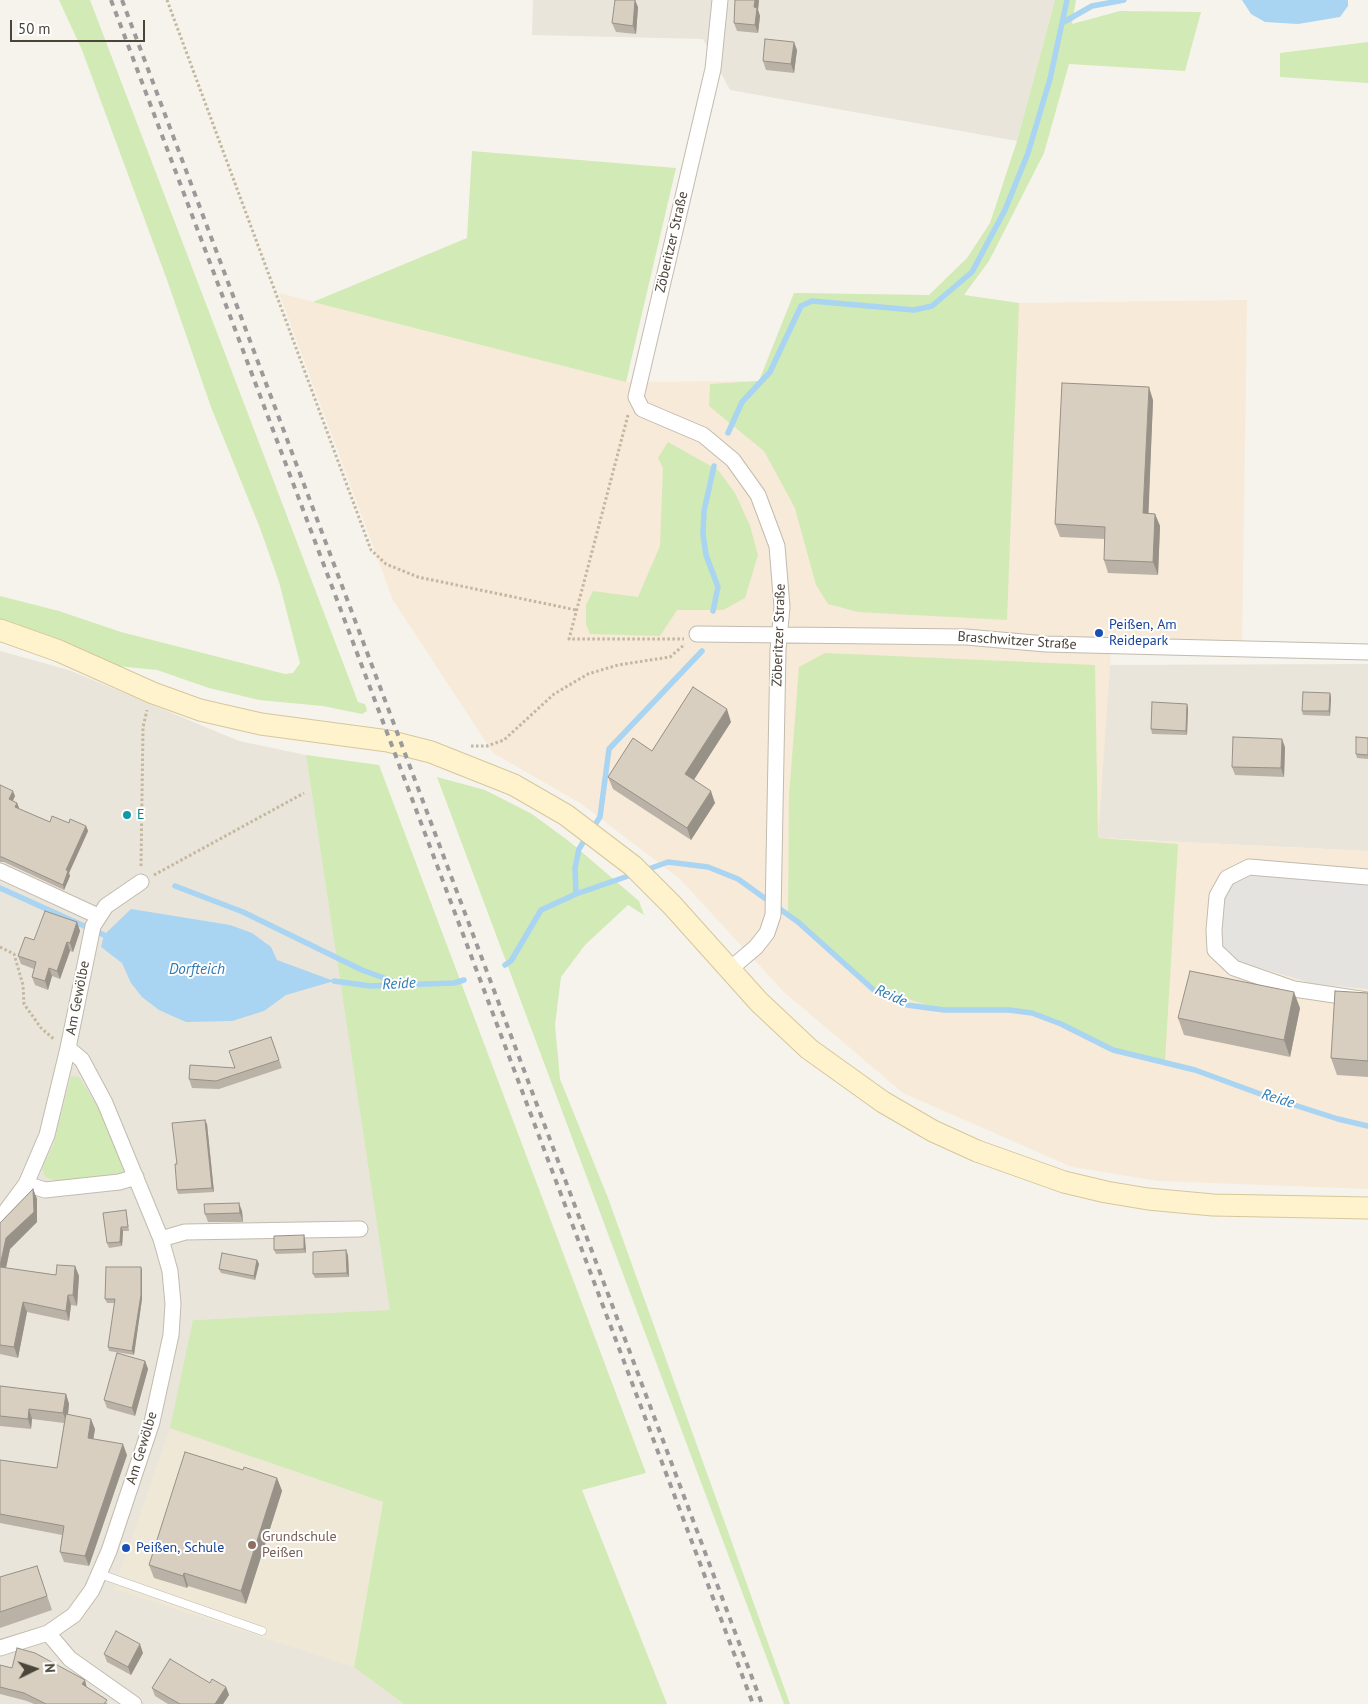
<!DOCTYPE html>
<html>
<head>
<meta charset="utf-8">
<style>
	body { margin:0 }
	#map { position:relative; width:1368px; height:1704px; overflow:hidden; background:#f6f3ec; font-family:"PT Sans",sans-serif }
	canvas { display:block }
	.north { position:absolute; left:10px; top:1644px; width:50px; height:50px; -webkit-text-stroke:4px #fff; paint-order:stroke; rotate:86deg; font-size:14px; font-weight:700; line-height:20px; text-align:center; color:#4b4439 }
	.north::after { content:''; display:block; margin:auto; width:18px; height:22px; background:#4b4439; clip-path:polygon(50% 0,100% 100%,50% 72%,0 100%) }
	.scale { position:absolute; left:10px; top:20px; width:135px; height:22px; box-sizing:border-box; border:2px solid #4b4439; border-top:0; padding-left:6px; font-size:15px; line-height:18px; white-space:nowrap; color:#4b4439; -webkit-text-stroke:4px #fff; paint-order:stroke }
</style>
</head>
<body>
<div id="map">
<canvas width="1368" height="1704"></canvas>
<div class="north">N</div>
<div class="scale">50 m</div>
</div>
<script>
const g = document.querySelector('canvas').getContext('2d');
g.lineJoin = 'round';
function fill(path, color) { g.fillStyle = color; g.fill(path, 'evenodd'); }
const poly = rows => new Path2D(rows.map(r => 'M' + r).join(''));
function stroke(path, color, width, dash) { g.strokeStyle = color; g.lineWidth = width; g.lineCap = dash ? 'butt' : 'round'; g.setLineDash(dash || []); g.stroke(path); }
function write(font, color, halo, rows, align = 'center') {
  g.font = font + ' "PT Sans",sans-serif'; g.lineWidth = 4; g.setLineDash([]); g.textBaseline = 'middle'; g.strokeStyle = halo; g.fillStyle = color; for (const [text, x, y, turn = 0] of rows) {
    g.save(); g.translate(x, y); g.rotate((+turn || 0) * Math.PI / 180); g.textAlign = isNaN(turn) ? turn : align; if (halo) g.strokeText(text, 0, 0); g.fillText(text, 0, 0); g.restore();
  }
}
fill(poly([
	[533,0,1055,0,1017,141,730,90,703,39,532,35],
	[0,651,69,670,239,741,306,755,391,1311,193,1320,354,1666,404,1704,0,1704],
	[1368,664,1368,851,1098,838,1095,665]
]), '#eae5da');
fill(poly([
	[279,293,627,382,759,381,794,293,963,296,1019,303,1247,300,1242,653,1111,654,1098,838,1368,851,1368,1189,1158,1181,1072,1167,903,1093,784,992,679,878,580,803,493,753,393,600]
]), '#f7ead8');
fill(poly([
	[170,1428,383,1502,354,1667,114,1589]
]), '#efe8d6');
fill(poly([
	[59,0,90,0,358,702,365,704,367,711,362,714,323,706,259,700,209,688,157,670,117,666,65,642,0,619,0,596,59,611,121,632,285,674,293,673,300,663,279,582,260,528,211,407,167,280,82,50],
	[1055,0,1076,0,1072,24,1120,11,1201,12,1185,71,1069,64,1044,153,989,261,964,295,1019,303,1007,620,858,612,828,604,816,585,795,508,764,451,709,406,710,384,759,381,794,293,929,295,967,258,990,223,1017,141],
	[1368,42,1368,83,1280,77,1280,53],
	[472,151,676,168,626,382,313,302,467,238],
	[668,442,718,470,735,493,750,526,758,555,745,598,723,610,677,610,660,636,590,634,586,624,586,605,593,591,638,597,660,546,663,468,658,458],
	[825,653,1095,665,1098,838,1178,844,1165,1061,1109,1048,1056,1019,1020,1009,939,1009,874,988,788,913,789,796,799,667],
	[306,755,379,765,646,1473,582,1490,667,1704,404,1704,354,1667,383,1502,170,1428,193,1320,390,1310],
	[437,777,485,790,532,814,570,842,639,901,644,915,628,905,585,945,561,977,555,1025,560,1079,608,1198,790,1704,784,1704],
	[71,1076,79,1077,100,1111,126,1172,61,1182,45,1177,42,1167,53,1146]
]), '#d2eab5');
fill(poly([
	[1225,873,1368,875,1368,989,1314,984,1224,957,1215,911]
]), '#e5e3e0');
fill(poly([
	[1242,0,1348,0,1348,6,1340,17,1298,24,1265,22,1251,14],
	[131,909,230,925,252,933,271,947,277,960,334,981,286,995,264,1011,232,1021,186,1022,159,1010,142,997,131,983,122,963,101,947,104,935]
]), '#a9d4f2');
stroke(poly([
	[1062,23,1067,0],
	[728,433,742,402,770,372,801,306,812,301,914,310,932,306,972,272,1005,210,1028,153,1050,79,1062,23,1092,6,1124,0],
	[713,611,718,587,706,555,703,534,704,511,714,466],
	[592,829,600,817,609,749,702,651],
	[643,871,668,862,708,867,738,879,798,922,876,992,907,1005,944,1010,1009,1010,1032,1013,1061,1024,1113,1050,1195,1070,1263,1095,1338,1119,1368,1126],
	[175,886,243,912,362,970,403,985],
	[0,888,104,935],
	[576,894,575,868,579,849,587,836],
	[505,965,511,961,541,910,576,894,634,874],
	[334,981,370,986,454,983,464,980]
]), '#a9d4f2', 5.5);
const service = poly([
	[100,1574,262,1631]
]);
const minor = poly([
	[720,0,713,69,636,397,642,409,703,435,733,460,758,495,777,546,782,607,778,650,773,915,767,933,756,947,729,970],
	[697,634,966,637,1046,644,1368,652],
	[0,871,98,916],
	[1368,877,1249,867,1227,878,1217,896,1214,930,1215,950,1234,968,1294,989,1368,1000],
	[26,1184,45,1190,119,1182,136,1177],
	[0,1219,26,1184,47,1135,68,1048,93,926,106,906,141,882],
	[161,1239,185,1232,360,1229],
	[48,1633,70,1659,134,1704],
	[0,1648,48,1633,74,1615,92,1590,109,1551,152,1422,171,1335,173,1304,170,1271,161,1239,105,1103,82,1060,68,1048]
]);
const secondary = poly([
	[0,630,59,651,153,693,200,710,261,724,388,741,431,752,514,785,566,815,633,866,672,905,759,1002,809,1049,883,1102,933,1131,977,1151,1064,1182,1106,1192,1148,1199,1213,1205,1368,1208]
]);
stroke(service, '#c2bbae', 9);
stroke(minor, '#c2bbae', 17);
stroke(secondary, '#d6c79b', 23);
stroke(poly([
	[167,0,371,550,386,564,418,577,576,610],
	[628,415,569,639,684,639],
	[471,746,487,746,504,740,554,694,588,674,618,665,670,657,685,644],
	[141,866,143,727,147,710],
	[154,875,304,793],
	[0,947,14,954,23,985,24,1004,41,1028,55,1040]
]), '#c4b79f', 3, [2.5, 2.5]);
stroke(service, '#fff', 8);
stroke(minor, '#fff', 15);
stroke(secondary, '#fff3cd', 21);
stroke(poly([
	[111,0,753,1704],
	[122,0,762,1704]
]), '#9a9a9a', 4, [6, 6]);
fill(poly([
	[759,0,758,10,760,16,758,33,737,31,734,23],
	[638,7,636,34,616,32,612,23],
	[797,50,794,73,766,70,763,61],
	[1153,400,1148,513,1155,514,1160,526,1158,575,1108,573,1104,560,1105,539,1060,537,1055,524],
	[1330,693,1331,698,1330,716,1303,715,1302,711],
	[1188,708,1187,735,1152,734,1151,729],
	[731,722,694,779,715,803,691,840,613,789,608,777,652,751],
	[1368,738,1368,759,1357,758,1356,754],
	[1285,747,1284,777,1235,775,1232,767],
	[0,785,15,796,13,801,17,803,19,808,19,809,50,822,69,823,86,826,88,831,69,873,70,876,64,890,4,862,0,862],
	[77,922,80,931,73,952,70,951,60,979,52,976,48,990,35,985,32,977,34,969,21,964,18,956,34,940],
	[1368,993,1368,1077,1337,1075,1331,1058],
	[1300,1008,1290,1057,1184,1035,1178,1018],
	[271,1037,282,1068,219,1089,192,1088,189,1079,235,1068],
	[207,1124,214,1192,178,1194,177,1190],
	[33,1189,37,1199,37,1222,10,1249,6,1268,56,1275,75,1266,79,1276,77,1306,71,1305,69,1321,27,1312,18,1358,0,1354,0,1223],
	[242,1211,243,1222,208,1222,205,1214],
	[127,1215,129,1231,123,1231,122,1246,109,1248,107,1243],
	[305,1239,306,1253,276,1254,274,1250],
	[348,1255,349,1277,315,1278,313,1274],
	[257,1260,259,1264,255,1280,221,1273,219,1269],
	[141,1267,142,1271,142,1299,134,1355,109,1351,108,1347,115,1303,107,1303,105,1299],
	[145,1361,148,1369,135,1416,107,1408,104,1400],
	[0,1386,66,1394,69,1404,68,1414,95,1429,93,1439,127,1455,89,1566,64,1562,60,1552,62,1535,0,1523,0,1460,57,1468,64,1423,32,1419,31,1429,0,1426],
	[243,1470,277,1478,282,1491,246,1604,188,1586,187,1588,154,1578,149,1565],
	[37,1566,52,1610,0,1628,0,1577],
	[143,1653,131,1675,107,1662,104,1654],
	[0,1665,87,1687,108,1704,34,1704,27,1701,0,1694],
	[210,1683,226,1687,229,1695,223,1704,168,1704,155,1696,152,1688]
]), '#bab2a6');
fill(poly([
	[635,0,638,7,636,34,633,26],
	[755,0,759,0,758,10,760,16,758,33,755,25,754,7],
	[794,42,797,50,794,73,791,64],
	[1149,387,1153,400,1148,526,1143,513],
	[1155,514,1160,526,1158,575,1153,562],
	[1330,693,1331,698,1330,716,1329,711],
	[1187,704,1188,708,1187,735,1186,731],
	[727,709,731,722,690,786,685,774],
	[1282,739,1285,747,1284,777,1281,768],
	[13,791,15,796,11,804,9,799],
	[711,791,715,803,691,840,687,828],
	[17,803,19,808,17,812,15,807],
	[86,826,88,831,69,873,70,876,64,890,63,885,66,870],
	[77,922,80,931,73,952,70,943],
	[67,942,70,951,60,979,57,971],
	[49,968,52,976,48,990,45,981],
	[1294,992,1300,1008,1290,1057,1284,1040],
	[205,1120,207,1124,214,1192,212,1188],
	[33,1189,37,1199,37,1222,10,1249,4,1277,0,1266,6,1238],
	[239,1203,242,1211,243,1222,240,1213],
	[121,1227,123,1231,122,1246,120,1242],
	[304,1235,305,1239,306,1253,304,1249],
	[346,1250,348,1255,349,1277,347,1273],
	[257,1260,259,1264,255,1280,254,1276],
	[75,1266,79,1276,77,1306,73,1295],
	[141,1267,142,1271,142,1299,134,1355,132,1351],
	[68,1295,71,1305,69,1321,66,1311],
	[23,1302,27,1312,18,1358,14,1347],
	[145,1361,148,1369,135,1416,132,1408],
	[66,1394,69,1404,67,1423,63,1413],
	[29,1409,32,1419,31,1429,28,1419],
	[91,1419,95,1429,92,1448,88,1438],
	[123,1444,127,1455,89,1566,85,1556],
	[277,1478,282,1491,246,1604,241,1591],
	[184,1573,188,1586,187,1588,183,1576],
	[140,1644,143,1653,131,1675,128,1667],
	[85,1680,87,1688,82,1684],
	[226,1687,229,1695,223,1704,215,1704]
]), '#979187');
const building = poly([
	[615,0,635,0,633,26,612,23,615,0],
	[735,0,755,0,754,7,757,8,755,25,734,23,735,0],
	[765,39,794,42,791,64,763,61,765,39],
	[1062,383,1149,387,1143,513,1155,514,1153,562,1104,560,1105,527,1055,524,1062,383],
	[693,687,727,709,685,774,711,791,687,828,608,777,633,738,652,751,693,687],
	[1303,692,1330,693,1329,711,1302,711,1303,692],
	[1152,702,1187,704,1186,731,1151,729,1152,702],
	[1233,737,1282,739,1281,768,1232,767,1233,737],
	[1356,737,1368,738,1368,755,1356,754,1356,737],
	[0,785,13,791,9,799,17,803,15,807,50,822,52,816,69,823,70,819,86,826,66,870,68,871,63,885,2,857,0,857,0,785],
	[45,911,77,922,70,943,67,942,57,971,49,968,45,981,32,977,36,962,18,956,25,937,34,940,45,911],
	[1190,971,1294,992,1284,1040,1178,1018,1190,971],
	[1335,991,1368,993,1368,1061,1331,1058,1335,991],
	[271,1037,279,1060,216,1081,189,1079,190,1065,235,1068,229,1051,271,1037],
	[205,1120,212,1188,177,1190,175,1164,177,1164,172,1123,205,1120],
	[33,1189,34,1212,6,1238,0,1266,0,1223,33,1189],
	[239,1203,240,1213,205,1214,204,1204,239,1203],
	[126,1210,128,1227,121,1227,120,1242,107,1243,103,1213,126,1210],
	[304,1235,304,1249,274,1250,274,1236,304,1235],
	[346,1250,347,1273,313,1274,313,1252,346,1250],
	[222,1253,257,1260,254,1276,219,1269,222,1253],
	[57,1265,75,1266,73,1295,68,1295,66,1311,23,1302,14,1347,0,1345,0,1267,56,1275,57,1265],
	[106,1267,141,1267,141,1295,132,1351,108,1347,115,1299,105,1299,106,1267],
	[117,1353,145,1361,132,1408,104,1400,117,1353],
	[0,1386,66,1394,63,1413,29,1409,28,1419,0,1416,0,1386],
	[66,1414,91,1419,88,1438,123,1444,85,1556,60,1552,64,1526,0,1514,0,1460,57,1468,66,1414],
	[185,1452,243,1470,244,1467,277,1478,241,1591,184,1573,183,1576,149,1565,185,1452],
	[37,1566,47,1596,0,1612,0,1577,37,1566],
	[116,1631,140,1644,128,1667,104,1654,116,1631],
	[17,1648,35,1653,85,1680,82,1684,107,1700,104,1704,46,1704,24,1693,0,1687,0,1665,12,1668,17,1648],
	[170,1659,210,1683,212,1679,226,1687,215,1704,180,1704,152,1688,170,1659]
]);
fill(building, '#d8cfc1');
stroke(building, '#979187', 1);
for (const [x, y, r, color] of [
	[1099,633,5,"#1a4fb4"],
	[127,815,5,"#0f9aa8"],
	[252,1545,5,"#8d6e63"],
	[126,1548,5,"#1a4fb4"]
]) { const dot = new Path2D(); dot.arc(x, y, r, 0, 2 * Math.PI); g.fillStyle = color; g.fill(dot); stroke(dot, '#fff', 2); }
write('14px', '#4b4439', '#fff', [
	["Zöberitzer Straße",672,242,-77],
	["Zöberitzer Straße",779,635,-88],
	["Braschwitzer Straße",1017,641,4],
	["Am Gewölbe",78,998,-79],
	["Am Gewölbe",142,1448,-73]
]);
write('14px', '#164399', '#fff', [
	["Peißen, Am",1109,625],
	["Reidepark",1109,641],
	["Peißen, Schule",136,1548]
], 'left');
write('14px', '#0d838f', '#fff', [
	["E",137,815]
], 'left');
write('14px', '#785e54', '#fff', [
	["Grundschule",262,1537],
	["Peißen",262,1553]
], 'left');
write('italic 15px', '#2e7ab2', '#fff', [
	["Dorfteich",197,970],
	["Reide",399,984,-3],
	["Reide",891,996,24],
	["Reide",1278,1099,17]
]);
</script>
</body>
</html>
